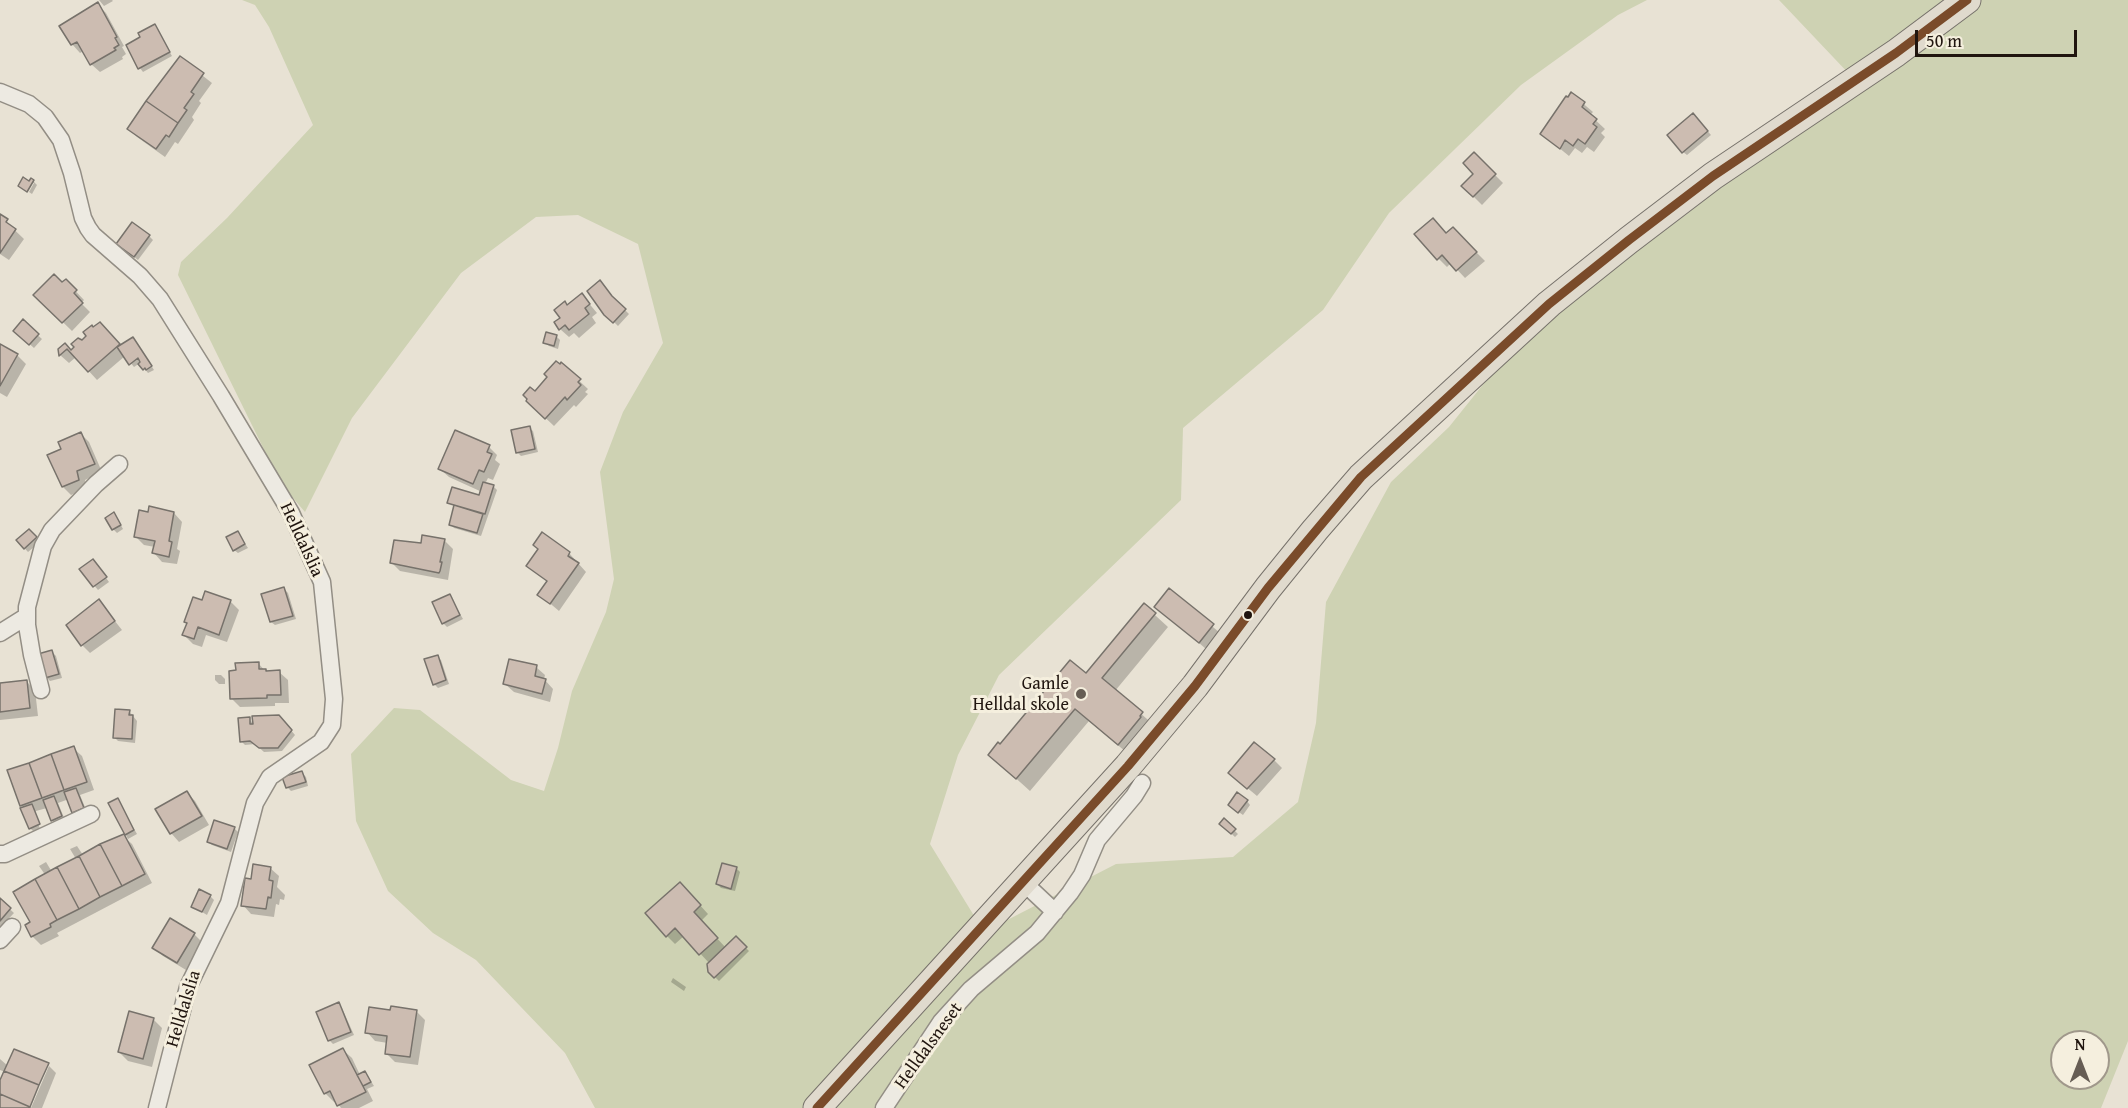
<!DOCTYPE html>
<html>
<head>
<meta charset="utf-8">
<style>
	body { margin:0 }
	#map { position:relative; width:2128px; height:1108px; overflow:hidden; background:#e8e2d4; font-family:"Gentium Book Plus",serif }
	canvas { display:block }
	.north { position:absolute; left:2050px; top:1030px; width:60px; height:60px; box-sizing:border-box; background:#f5efde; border:2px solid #a0988b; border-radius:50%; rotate:0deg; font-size:16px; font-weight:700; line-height:24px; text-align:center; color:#20150f }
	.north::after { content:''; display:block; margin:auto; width:21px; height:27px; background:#665d54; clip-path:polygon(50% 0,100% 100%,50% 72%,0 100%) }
	.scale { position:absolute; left:1915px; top:30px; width:162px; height:27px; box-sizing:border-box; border:3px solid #20150f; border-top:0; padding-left:8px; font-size:18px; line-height:21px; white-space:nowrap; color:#20150f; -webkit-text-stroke:4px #f5efde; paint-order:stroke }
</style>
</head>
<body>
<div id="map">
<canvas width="2128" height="1108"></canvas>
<div class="north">N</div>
<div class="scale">50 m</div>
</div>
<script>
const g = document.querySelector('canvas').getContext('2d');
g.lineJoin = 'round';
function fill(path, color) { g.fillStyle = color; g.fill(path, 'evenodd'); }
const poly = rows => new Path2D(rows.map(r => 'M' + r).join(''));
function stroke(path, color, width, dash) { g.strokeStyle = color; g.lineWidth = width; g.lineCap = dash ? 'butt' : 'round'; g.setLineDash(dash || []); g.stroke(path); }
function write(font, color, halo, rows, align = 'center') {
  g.font = font + ' "Gentium Book Plus",serif'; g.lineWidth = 6; g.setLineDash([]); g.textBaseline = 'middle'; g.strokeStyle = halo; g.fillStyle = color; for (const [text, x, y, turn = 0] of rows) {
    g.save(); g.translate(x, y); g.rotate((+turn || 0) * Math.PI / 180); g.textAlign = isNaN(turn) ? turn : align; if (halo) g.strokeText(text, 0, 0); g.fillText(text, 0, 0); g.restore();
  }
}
fill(poly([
	[242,0,1647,0,1618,15,1521,85,1389,213,1323,310,1183,428,1181,500,999,675,958,755,930,844,984,932,1116,864,1233,857,1298,802,1316,723,1326,602,1391,482,1449,427,1525,332,1688,213,1852,77,1779,0,2128,0,2128,1041,2101,1108,595,1108,565,1053,476,960,433,933,388,891,356,821,351,754,394,708,420,710,511,780,544,791,558,748,572,691,606,612,614,579,600,472,623,412,663,343,638,244,578,215,536,217,461,273,352,418,305,512,281,484,178,275,181,262,227,218,313,125,269,27,255,5],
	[2062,1042,2098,1042,2098,1078,2062,1078]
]), '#ced2b3');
fill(poly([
	[99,0,112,0,113,1,104,6],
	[97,4,106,13,124,46,122,47,126,54,122,57,123,59,100,72,91,64,84,51,80,53,72,44],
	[155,26,172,56,143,72,140,68],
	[180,58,212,83,199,101,201,103,192,117,194,120,178,144,175,142,165,157,137,137,129,129],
	[1572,94,1593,112,1590,115,1605,129,1601,133,1605,137,1594,152,1587,147,1582,153,1575,148,1569,156,1542,134],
	[1697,119,1711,135,1687,155,1683,152],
	[1474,154,1503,183,1482,205,1463,186,1475,174],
	[33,181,37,185,32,194,29,192,34,183,29,183],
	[0,216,24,239,9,260,0,254],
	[1453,229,1485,261,1465,278,1451,263,1447,267,1438,258,1447,234],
	[149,236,153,240,138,260,122,247],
	[66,281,84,300,81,303,90,312,72,331,35,295,62,284],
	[582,295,597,313,592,317,596,323,579,338,574,333,569,337,560,329,562,318,567,307],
	[615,300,629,314,618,326,606,314],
	[23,322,42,339,34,348,15,331],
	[109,332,121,347,136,342,154,370,148,373,140,363,134,367,125,356,97,380,76,357,69,363,60,355,60,350,65,345,71,351,82,342],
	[556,336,560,340,558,349,549,346,545,342],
	[0,346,17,355,26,364,7,397,0,393],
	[561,364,588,389,585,392,588,394,576,407,574,405,554,426,536,409,535,393],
	[529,428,533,431,538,452,521,456,517,452],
	[81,434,89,442,102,472,85,480,87,488,71,495,63,487,63,449],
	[489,447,497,455,495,460,500,464,493,480,488,478,485,484,493,486,497,490,481,536,454,528,450,524,455,507,449,502,480,497,482,492,449,477,440,469],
	[174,513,182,522,177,549,180,551,177,564,162,562,154,553,155,547,144,545,135,536],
	[117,518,123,529,117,533,113,529],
	[29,531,40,542,28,552,18,541],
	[238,533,248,548,238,553,234,550],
	[444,540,453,549,448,580,400,571,391,562,422,545],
	[569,553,586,572,559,611,539,594,548,582,528,566],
	[97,565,109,582,98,590,81,570],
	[284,589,288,593,296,619,275,625,271,622],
	[1169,590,1226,638,1213,655,1156,606],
	[449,595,463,619,447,627,443,623],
	[99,601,122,630,90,653,82,645],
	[230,601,239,610,227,642,206,635,202,647,193,644,184,635,188,624,186,622],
	[1144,605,1168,627,1115,691,1155,726,1132,757,1089,721,1030,791,990,755,1086,675],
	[52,652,56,656,62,678,50,681,46,677],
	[437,657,441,660,449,684,438,688,434,684],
	[258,663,267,673,279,672,288,680,289,703,275,703,275,706,240,707,232,699],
	[536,667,545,675,544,679,553,689,550,702,514,692,505,684],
	[215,675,221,675,225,679,225,684,219,684,215,680],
	[26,681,35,690,38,716,0,720,0,685],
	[129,711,137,721,135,743,118,741,114,737],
	[249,719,254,724,283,721,295,735,282,751,264,752,255,744,245,745,241,741],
	[73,748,82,756,94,790,80,795,87,812,78,816,74,812,69,799,58,803,65,820,56,824,52,820,47,808,36,811,34,813,40,829,34,832,30,828,24,808,21,805],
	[1274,760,1282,768,1257,796,1239,781],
	[302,773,306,777,308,786,291,791,287,787],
	[187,793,195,801,209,825,179,842,171,833],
	[117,800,137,834,128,839,110,804],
	[1247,801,1250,805,1243,815,1233,808],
	[1224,820,1238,834,1235,837,1221,824],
	[234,828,238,832,231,852,212,845,208,842],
	[123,836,132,844,152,883,57,933,59,936,41,945,32,936,27,925,32,923,46,876,39,866,46,862,52,872,76,859,70,849,77,846,83,855],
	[270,868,279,876,277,887,285,895,284,900,280,899,279,905,276,904,274,917,251,914,243,905,252,881],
	[736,868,740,872,735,891,721,888,717,884],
	[688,892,708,914,701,921,726,948,736,938,749,951,719,981,709,971,710,964,684,936,675,944,667,936],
	[210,896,214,900,207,915,192,906],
	[0,900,14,913,0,928],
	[194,934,203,943,186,970,163,956,154,948],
	[673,978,686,987,684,991,671,982],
	[339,1004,342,1008,354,1035,333,1044,329,1040],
	[416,1011,425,1020,418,1065,395,1062,386,1053,388,1043,375,1041,367,1032,391,1012],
	[153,1019,162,1028,152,1067,128,1061,119,1052],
	[343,1050,352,1058,360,1075,365,1072,374,1086,367,1089,373,1101,359,1108,341,1108,336,1101,334,1102,325,1093,312,1066],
	[0,1059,8,1066,48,1065,56,1073,42,1108,31,1108,49,1066,46,1066,28,1108,0,1108,0,1084,5,1072,0,1070]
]), '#0003');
const building = poly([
	[98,2,117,37,115,38,119,45,114,48,116,50,90,65,77,42,71,45,59,26,98,2],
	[155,24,170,52,138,69,126,45,140,37,138,33,155,24],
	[180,56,204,73,191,92,194,94,184,108,187,110,178,123,146,101,180,56],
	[1571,92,1585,102,1582,107,1597,119,1593,124,1597,127,1585,144,1578,139,1573,146,1565,140,1560,149,1540,134,1566,96,1568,97,1571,92],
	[146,101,178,123,169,137,166,135,156,149,127,129,146,101],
	[1693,113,1708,131,1682,153,1667,135,1693,113],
	[1474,152,1496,174,1473,197,1461,186,1473,174,1463,163,1474,152],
	[23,177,29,181,31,178,34,180,27,192,18,186,23,177],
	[0,214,8,219,6,222,16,229,0,253,0,214],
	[1433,218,1446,233,1453,227,1477,252,1456,271,1442,255,1437,260,1414,234,1433,218],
	[132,222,150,235,134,257,116,244,132,222],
	[54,274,62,282,66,279,77,290,74,293,83,303,62,323,33,295,54,274],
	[600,280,612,296,626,309,613,323,604,315,587,291,600,280],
	[582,293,590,304,585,308,589,314,569,330,565,325,559,330,554,322,560,318,554,310,565,301,567,305,582,293],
	[23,319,39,334,29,345,13,331,23,319],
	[100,322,120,344,88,372,67,349,59,356,58,349,65,343,71,350,74,347,71,344,78,338,82,340,86,336,83,332,92,325,93,327,100,322],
	[546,332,557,335,554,346,543,343,546,332],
	[133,337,152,366,146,370,145,368,143,370,138,364,140,362,138,358,129,365,117,347,133,337],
	[0,344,18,354,0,386,0,344],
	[556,361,560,364,561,362,581,379,578,382,581,385,567,400,565,397,545,419,526,401,527,399,523,395,530,387,535,391,547,377,544,374,556,361],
	[530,426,535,449,516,453,511,430,530,426],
	[455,430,490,445,487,452,492,454,484,472,479,470,473,484,438,469,455,430],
	[81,432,95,464,77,471,79,480,62,487,47,455,61,449,58,442,81,432],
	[483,482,494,485,485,514,447,503,452,487,479,495,483,482],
	[454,505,483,514,477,533,449,525,454,505],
	[149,506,174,512,169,541,172,542,169,557,152,553,155,541,134,537,139,510,148,512,149,506],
	[114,512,121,525,112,530,105,518,114,512],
	[29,529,37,537,24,549,16,540,29,529],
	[238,531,245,544,233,551,226,537,238,531],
	[542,532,570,552,568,556,579,563,550,604,537,595,547,581,526,566,538,549,533,545,542,532],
	[422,535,445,539,440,562,442,562,440,571,439,573,390,563,394,540,421,543,422,535],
	[93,559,107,577,93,587,79,569,93,559],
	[284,587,293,616,270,622,261,594,284,587],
	[1169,588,1214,624,1199,643,1154,607,1169,588],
	[205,591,231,600,219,635,198,627,194,639,182,635,187,623,184,622,193,597,202,600,205,591],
	[450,594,460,615,442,624,432,602,450,594],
	[99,599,115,621,81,646,66,625,99,599],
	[1144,603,1156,613,1102,678,1143,712,1140,716,1141,717,1118,745,1075,709,1016,779,988,755,998,742,1000,744,1070,660,1086,673,1144,603],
	[52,650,59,674,45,678,38,654,52,650],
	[438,655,446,680,433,685,424,659,438,655],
	[509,659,537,665,535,676,546,679,542,694,503,684,509,659],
	[259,662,259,669,266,669,266,671,280,670,281,695,267,695,267,698,230,699,229,671,236,670,235,663,259,662],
	[27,680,30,708,0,712,0,683,27,680],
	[115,709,130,710,129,715,133,715,132,739,113,738,115,709],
	[279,715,292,730,278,748,259,748,250,741,240,742,238,718,250,717,250,724,253,724,252,716,279,715],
	[1254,742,1275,759,1247,789,1228,773,1254,742],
	[74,746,87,782,64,790,51,754,74,746],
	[51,754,64,790,42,798,29,763,51,754],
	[29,763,42,798,20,806,7,770,29,763],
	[302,771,306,782,286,788,282,777,302,771],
	[76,788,84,808,72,813,64,792,76,788],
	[187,791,202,816,170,834,155,809,187,791],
	[1237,792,1248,800,1238,813,1228,805,1237,792],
	[54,796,62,816,51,821,43,800,54,796],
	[118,798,134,830,125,835,108,803,118,798],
	[32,804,40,824,29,829,20,808,32,804],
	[1224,818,1236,829,1231,834,1219,824,1224,818],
	[214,820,235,827,227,849,207,842,214,820],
	[124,834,145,874,122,886,100,844,124,834],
	[100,844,122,886,100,897,79,856,100,844],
	[79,856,100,897,79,909,57,867,79,856],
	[722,863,737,867,731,889,716,884,722,863],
	[253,864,271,867,269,880,273,881,271,898,268,897,266,909,241,906,245,878,251,879,253,864],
	[57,867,79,909,57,920,35,879,57,867],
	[35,879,57,920,50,924,51,927,31,937,25,925,30,922,13,892,35,879],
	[680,882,701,905,694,912,718,938,699,955,675,928,666,937,645,913,680,882],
	[199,889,211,895,202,912,191,907,199,889],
	[0,898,11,908,0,921,0,898],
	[170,918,195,933,177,963,152,948,170,918],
	[736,936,747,947,714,978,708,972,707,964,736,936],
	[339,1002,351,1032,328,1041,316,1012,339,1002],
	[391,1006,417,1010,410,1057,385,1054,387,1036,365,1033,369,1007,390,1010,391,1006],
	[129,1011,154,1018,143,1059,118,1052,129,1011],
	[343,1048,366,1092,337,1106,330,1091,324,1094,309,1065,343,1048],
	[14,1049,49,1063,39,1085,4,1071,14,1049],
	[4,1071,39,1085,30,1107,0,1094,0,1080,4,1071],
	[365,1071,371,1082,363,1086,357,1075,365,1071],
	[0,1094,30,1107,30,1108,0,1108,0,1094]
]);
fill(building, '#ccbcb1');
stroke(building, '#77726b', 1.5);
const minor = poly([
	[0,92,29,104,45,117,61,140,72,173,83,218,88,228,93,235,140,276,160,299,221,396,291,513,322,582,334,699,332,725,321,742,270,777,255,803,229,903,188,987,157,1108],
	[0,633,27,616],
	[41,690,32,655,27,625,27,607,43,546,52,530,96,484,119,464],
	[0,854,5,854,91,814],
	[1023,882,1055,912],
	[0,940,12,927],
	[884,1108,941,1022,971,989,1037,933,1070,893,1082,875,1097,840,1134,796,1142,783]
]);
const primary = poly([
	[817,1108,1128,766,1195,686,1268,588,1315,530,1361,477,1549,304,1629,240,1713,176,1896,53,1967,0]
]);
stroke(minor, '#938e85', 19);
stroke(primary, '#77726b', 29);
stroke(minor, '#edeae2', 16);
stroke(primary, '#e0dacd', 27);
stroke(poly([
	[817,1108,1128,766,1195,686,1268,588,1361,477,1549,304,1629,240,1713,176,1896,53,1967,0]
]), '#7a4b2a', 9);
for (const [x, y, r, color] of [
	[1248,615,5,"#20150f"],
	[1081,694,6,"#665d54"]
]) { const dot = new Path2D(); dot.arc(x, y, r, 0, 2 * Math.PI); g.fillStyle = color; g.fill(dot); stroke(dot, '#f5efde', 2); }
write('18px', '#20150f', '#f5efde', [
	["Helldalslia",301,540,65],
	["Helldalslia",184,1009,-73],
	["Helldalsneset",929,1046,-54]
]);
write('18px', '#20150f', '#f5efde', [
	["Gamle",1069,684],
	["Helldal skole",1069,705]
], 'right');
</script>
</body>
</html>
